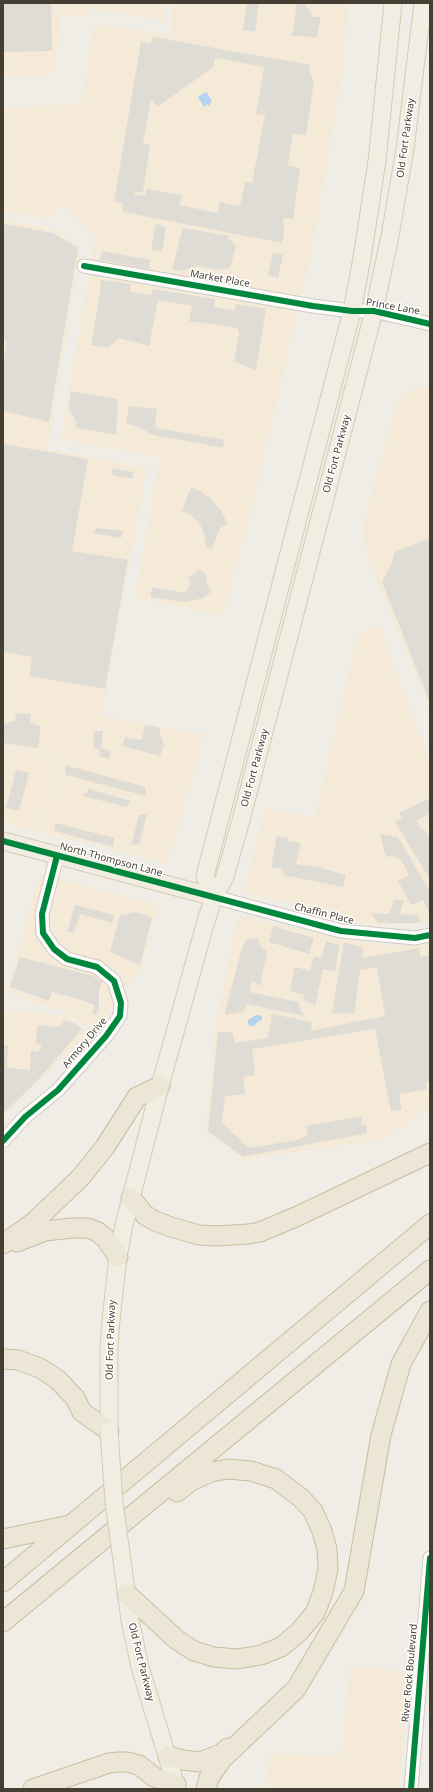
<!DOCTYPE html>
<html>
<head>
<meta charset="utf-8">
<style>
	body { margin:0 }
	#map { position:relative; width:433px; height:1792px; overflow:hidden; background:#f0ede6; font-family:"Noto Sans",sans-serif }
	canvas { display:block }
	.frame { position:absolute; inset:0; border:4px solid #453f33; pointer-events:none }
</style>
</head>
<body>
<div id="map">
<canvas width="433" height="1792"></canvas>
<div class="frame"></div>
</div>
<script>
const g = document.querySelector('canvas').getContext('2d');
g.lineJoin = 'round';
function fill(path, color) { g.fillStyle = color; g.fill(path, 'evenodd'); }
const poly = rows => new Path2D(rows.map(r => 'M' + r).join(''));
function stroke(path, color, width, dash) { g.strokeStyle = color; g.lineWidth = width; g.lineCap = dash ? 'butt' : 'round'; g.setLineDash(dash || []); g.stroke(path); }
function write(font, color, halo, rows, align = 'center') {
  g.font = font + ' "Noto Sans",sans-serif'; g.lineWidth = 3; g.setLineDash([]); g.textBaseline = 'middle'; g.strokeStyle = halo; g.fillStyle = color; for (const [text, x, y, turn = 0] of rows) {
    g.save(); g.translate(x, y); g.rotate((+turn || 0) * Math.PI / 180); g.textAlign = isNaN(turn) ? turn : align; if (halo) g.strokeText(text, 0, 0); g.fillText(text, 0, 0); g.restore();
  }
}
fill(poly([
	[3,3,165,3,166,21,91,9,87,16,58,15,60,20,56,68,45,76,3,77],
	[172,3,349,3,343,69,312,250,253,503,223,616,135,597,160,457,61,439,95,236,63,205,48,219,3,211,3,107,81,104,94,24,172,35],
	[3,220,56,230,81,246,48,449,147,468,102,716,205,734,168,863,41,832,61,759,3,745],
	[416,387,430,390,430,712,366,553,363,524,398,399],
	[379,625,430,763,430,923,372,925,358,922,313,912,244,891,265,808,315,817,358,633],
	[3,747,59,760,39,832,3,821],
	[40,874,158,904,142,969,91,1030,66,1012,6,992],
	[238,916,342,939,386,946,430,941,430,1107,385,1139,243,1160,205,1132,215,1028],
	[3,1010,64,1015,88,1032,3,1118],
	[350,1666,410,1672,399,1789,266,1789,270,1753,316,1755,342,1754]
]), '#f4ead7');
fill(poly([
	[3,3,51,3,52,51,3,52],
	[247,3,259,3,255,32,243,30],
	[297,3,304,3,314,17,321,17,317,37,292,36],
	[153,37,310,65,309,71,314,81,306,135,293,133,288,165,300,168,293,219,283,218,284,233,282,243,123,212,123,203,114,202,141,42,150,44],
	[215,58,264,67,256,114,265,115,252,183,245,182,240,206,220,202,218,213,179,205,182,195,146,189,145,196,135,195,135,192,143,192,150,145,143,144,151,99,157,107,213,67],
	[3,224,53,233,78,248,49,422,3,411,3,365,7,342,3,341],
	[156,224,166,227,162,252,151,250],
	[183,228,229,236,228,238,236,246,230,268,219,270,196,266,183,271,172,269],
	[102,251,150,260,149,269,100,260],
	[273,253,283,255,278,278,268,275],
	[101,280,131,284,130,292,151,295,153,289,215,299,214,307,234,311,237,304,266,309,256,370,234,362,239,333,237,328,189,321,192,306,158,300,149,346,119,338,108,348,91,345,99,299],
	[71,391,118,399,116,435,76,428,76,420,68,409],
	[129,406,157,409,155,425,156,428,224,440,223,448,154,435,133,425,126,424],
	[3,444,88,459,72,551,128,560,105,689,29,676,32,657,3,652],
	[111,468,134,472,132,479,113,476],
	[191,487,202,492,211,499,222,512,226,521,227,525,220,528,212,548,206,547,204,533,200,524,191,515,182,511],
	[97,528,123,531,121,538,92,533],
	[430,538,430,703,382,582,391,565,395,552],
	[198,569,205,573,207,585,212,591,203,598,185,602,150,597,152,587,179,592,187,591,190,583,188,577,196,573],
	[16,713,31,714,30,722,41,727,38,748,3,743,3,724,15,721],
	[145,725,160,728,160,734,164,745,160,756,122,746,125,737,142,740],
	[94,731,103,731,101,748,111,751,109,759,99,756,100,750,93,747],
	[65,765,145,787,146,796,66,775],
	[16,770,29,773,19,811,6,808],
	[89,789,131,801,127,807,83,796],
	[430,798,430,813,417,821,422,830,424,829,430,838,430,879,395,822,402,818,399,813],
	[147,814,139,844,131,845,139,815],
	[56,823,114,838,114,847,54,831],
	[380,834,398,837,430,892,430,914,423,900,411,905,398,881,409,875,402,861,393,856,386,857],
	[277,836,288,838,288,841,301,843,296,864,321,868,346,875,343,887,283,875,283,869,271,867],
	[394,900,404,900,400,914,418,915,421,923,378,923,371,913,389,914],
	[75,905,114,915,112,923,80,914,74,933,67,932],
	[136,912,152,918,140,965,110,952,120,915],
	[273,926,314,938,309,954,269,942],
	[258,938,260,945,267,952,260,986,252,981,250,992,298,1002,304,1016,247,1004,244,1011,226,1015,225,1012,242,948,246,940],
	[326,941,339,945,335,971,323,969,315,1006,303,999,304,995,290,991,295,967,310,971,314,956,322,958],
	[344,942,364,948,362,958,419,948,420,957,430,955,430,1081,426,1082,427,1089,399,1094,402,1109,391,1111,375,1029,252,1049,255,1075,243,1077,245,1094,225,1096,222,1123,249,1148,297,1140,308,1135,306,1126,361,1116,362,1125,366,1125,367,1133,243,1157,208,1131,218,1032,232,1032,235,1043,268,1038,272,1014,312,1022,311,1031,385,1016,377,967,360,970,354,1014,332,1013],
	[20,957,93,976,102,982,99,989,99,1009,96,1015,92,1014,95,1005,78,999,52,992,49,1001,10,987],
	[65,1020,74,1023,82,1029,36,1082,3,1114,3,1045,8,1045,7,1068,30,1070,31,1051,38,1052,42,1045,36,1044,37,1025,59,1027]
]), '#dfdcd6');
fill(poly([
	[206,92,212,101,209,106,207,104,204,107,198,97],
	[256,1015,262,1016,262,1020,257,1022,254,1026,250,1026,248,1024,248,1020]
]), '#b3d4f1');
const minor = poly([
	[84,266,313,306,352,311,374,311,430,324],
	[214,897,341,931,415,938,430,935],
	[3,1141,25,1117,58,1090,106,1036,120,1016,121,1003,114,981,97,967,67,959,54,949,43,933,42,914,57,856],
	[411,1789,430,1558]
]);
const major = poly([
	[3,841,214,897],
	[214,897,205,876,352,311,362,258,377,161,393,3],
	[109,1431,109,1348,111,1320,118,1257,124,1225,160,1086,206,921,214,897,225,877,241,820,374,311,390,236,405,149,423,3],
	[124,1575,130,1620,140,1667,177,1789]
]);
const highway = poly([
	[131,1198,145,1215,155,1221,171,1227,199,1235,216,1236,249,1234,260,1232,300,1215,430,1153],
	[17,1242,45,1231,72,1228,88,1228,98,1232,106,1239,118,1257],
	[3,1244,34,1222,81,1177,105,1147,137,1097,160,1086],
	[3,1359,18,1360,40,1368,57,1379,75,1398,82,1412,109,1431],
	[3,1539,70,1525],
	[3,1582,430,1224],
	[127,1594,177,1640,194,1651,214,1657,237,1659,261,1655,281,1647,299,1632,315,1613,323,1592,328,1569,327,1549,322,1531,313,1511,301,1498,276,1479,251,1471,228,1469,211,1472,191,1481,177,1492],
	[3,1622,430,1270],
	[168,1756,183,1760,200,1762,221,1754,228,1748],
	[33,1789,109,1763,118,1762,127,1762,139,1765,154,1777,176,1784],
	[206,1789,209,1778,222,1759,296,1689,354,1591,381,1435,401,1364,430,1311]
]);
stroke(minor, '#cecbc4', 15);
stroke(major, '#d3cbb2', 19);
stroke(highway, '#cabd9f', 21);
stroke(minor, '#fdfcfb', 13);
stroke(major, '#f1ede2', 17);
stroke(highway, '#ece6d7', 19);
const majorBridge = poly([
	[109,1431,114,1502,124,1575]
]);
stroke(majorBridge, '#d3cbb2', 19, []);
stroke(majorBridge, '#f1ede2', 17);
stroke(poly([
	[84,266,313,306,352,311,374,311,430,324],
	[3,841,341,931,415,938,430,935],
	[3,1141,25,1117,58,1090,106,1036,120,1016,121,1003,114,981,97,967,67,959,54,949,43,933,42,914,57,856],
	[411,1789,430,1558]
]), '#00873e', 6);
write('10px', '#453f33', '#fff', [
	["Old Fort Parkway",406,138,-82],
	["Market Place",220,279,10],
	["Prince Lane",393,307,10],
	["Old Fort Parkway",337,454,-75],
	["Old Fort Parkway",255,768,-75],
	["North Thompson Lane",111,860,15],
	["Chaffin Place",324,914,14],
	["Armory Drive",85,1043,-50],
	["Old Fort Parkway",111,1340,-88],
	["Old Fort Parkway",141,1662,76],
	["River Rock Boulevard",410,1673,-85]
]);
</script>
</body>
</html>
